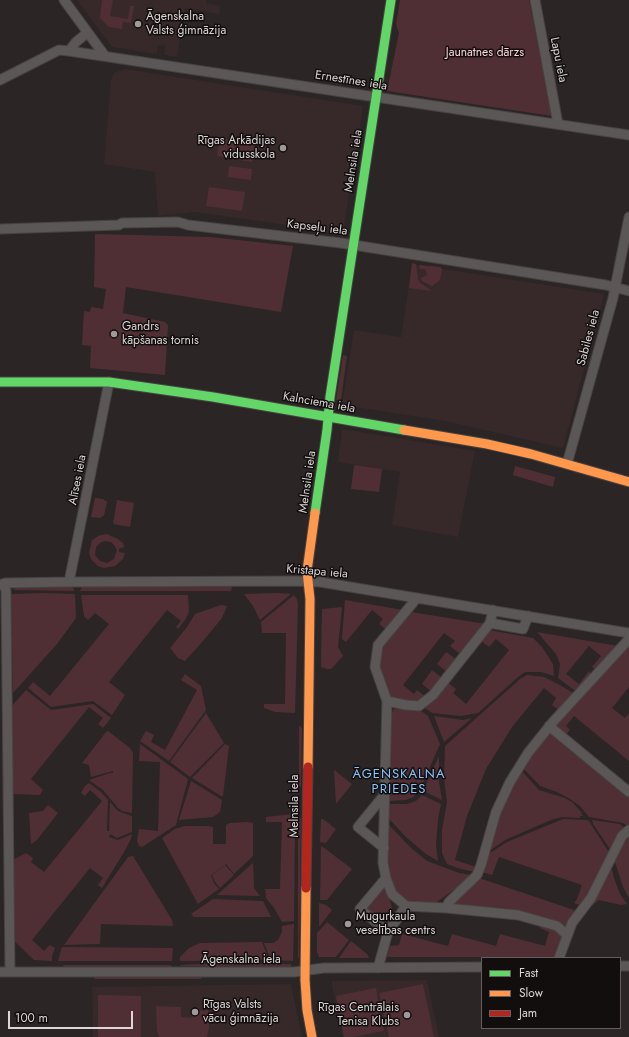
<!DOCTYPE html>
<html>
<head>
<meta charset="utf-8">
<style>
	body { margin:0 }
	#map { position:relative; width:629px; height:1037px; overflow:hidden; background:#2b2526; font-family:Jost,sans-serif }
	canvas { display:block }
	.legend { position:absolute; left:481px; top:957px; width:140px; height:72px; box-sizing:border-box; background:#120e0e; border:1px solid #645e5e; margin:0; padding:5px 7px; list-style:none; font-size:12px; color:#ded7d7 }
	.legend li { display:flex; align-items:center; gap:8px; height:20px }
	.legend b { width:20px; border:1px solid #645e5e }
	.scale { position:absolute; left:8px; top:1011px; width:125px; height:18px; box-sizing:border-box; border:2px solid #ded7d7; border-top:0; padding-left:5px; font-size:12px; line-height:14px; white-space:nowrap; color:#ded7d7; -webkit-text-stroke:3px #120e0e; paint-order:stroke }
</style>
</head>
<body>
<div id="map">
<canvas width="629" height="1037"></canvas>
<ul class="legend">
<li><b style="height:5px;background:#63d668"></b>Fast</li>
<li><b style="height:5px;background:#ff974d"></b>Slow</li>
<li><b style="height:5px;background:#b3261e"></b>Jam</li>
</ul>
<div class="scale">100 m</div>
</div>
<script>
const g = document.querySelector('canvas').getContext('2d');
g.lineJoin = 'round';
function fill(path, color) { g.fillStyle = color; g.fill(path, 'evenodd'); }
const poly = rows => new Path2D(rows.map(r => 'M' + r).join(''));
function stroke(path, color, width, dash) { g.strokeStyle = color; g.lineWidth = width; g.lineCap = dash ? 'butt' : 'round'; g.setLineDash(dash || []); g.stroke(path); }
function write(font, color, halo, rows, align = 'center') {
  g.font = font + ' Jost,sans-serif'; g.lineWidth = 3; g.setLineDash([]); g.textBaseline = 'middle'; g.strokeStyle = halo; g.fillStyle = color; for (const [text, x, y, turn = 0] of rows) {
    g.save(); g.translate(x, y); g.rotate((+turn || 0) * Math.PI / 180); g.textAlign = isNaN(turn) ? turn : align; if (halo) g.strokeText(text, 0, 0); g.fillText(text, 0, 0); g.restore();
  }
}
fill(poly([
	[77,0,206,0,206,3,221,6,219,14,185,8,177,57,164,55,165,46,158,45,157,54,112,47],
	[125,69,363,106,343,233,195,212,158,216,155,172,104,164,111,80,114,73],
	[412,264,604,294,563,448,445,421,342,405,354,330,401,337],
	[342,429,475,451,458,537,392,525,400,472,338,462],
	[427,980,439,1037,343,1037,332,985,332,981],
	[291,984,302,1037,93,1037,92,987]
]), '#372829');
fill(poly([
	[102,0,113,0,110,16,128,19,130,6,134,6,131,23,123,22,122,29,109,27,100,18],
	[400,0,529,0,552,116,387,91,399,33,396,24],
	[220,138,255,144,252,162,217,156],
	[229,166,252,169,251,180,228,177],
	[209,187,245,192,242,211,206,206],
	[95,234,210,237,293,246,281,312,126,287,123,313,165,322,168,325,165,375,90,368,91,346,82,345,84,311,90,312,91,307,103,309,106,289,94,287],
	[412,263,416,264,418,279,420,283,432,291,409,288],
	[420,265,440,267,442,269,440,280,432,286,422,281,421,278,427,275,425,269,420,269,419,266],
	[343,355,347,356,341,400,336,400],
	[354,465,382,469,379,492,351,489],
	[515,466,555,477,553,487,513,475],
	[95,498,103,499,107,502,104,515,100,518,91,517],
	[117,500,134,503,130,527,113,524],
	[107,534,118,539,123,543,124,547,119,549,119,552,125,553,123,559,115,566,104,568,98,566,91,559,89,553,92,540,100,535],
	[104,541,111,542,114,545,117,550,114,559,107,563,100,561,95,555,96,547,100,543],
	[229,586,232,587,231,591,80,591,82,587],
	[72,587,74,589,74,591,13,590,16,588],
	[43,593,75,594,76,618,57,644,13,693,11,595,13,594],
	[244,594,277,593,291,594,260,620,253,606],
	[81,595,188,595,189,612,185,620,178,629,176,627,181,621,167,610,109,682,125,695,112,715,93,701,51,707,28,688,33,682,50,696,109,624,95,613,88,620,84,616],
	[294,595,297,599,298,605,295,713,275,712,264,708,264,704,285,704,286,633,262,633,261,622],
	[345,600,403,610,387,628,384,628,379,624,383,619,372,610,346,642,342,639],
	[221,605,227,606,222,618,203,641,185,661,178,658,170,648,187,627,195,614],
	[342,607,338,647,343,656,333,667,331,669,327,669,321,667,322,609],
	[411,612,486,624,461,655,450,646,455,641,444,633,403,685,414,694,417,690,426,697,415,703,393,698,388,696,380,669,379,658,382,649,387,640],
	[489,630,533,638,542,647,553,664,554,676,541,672,525,672,518,677,478,713,461,716,432,713,422,706,447,682,456,689,453,693,466,704,509,650,496,639,489,647,480,640],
	[537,632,618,646,596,670,592,667,601,656,589,646,566,674,579,684,589,671,592,675,577,692,558,678,560,664,556,654],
	[625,647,629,647,629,687,612,708,625,718,629,713,629,761,574,716,566,726,570,730,565,736,552,725],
	[446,652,456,659,447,672,437,664],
	[432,670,442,678,431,691,422,684],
	[185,674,201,686,206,710,169,761,140,741,146,731,154,735,151,742,165,750,197,690,181,680],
	[527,675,544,677,558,684,575,694,560,711,552,705,556,698,544,688,512,727,486,769,467,816,455,860,476,867,474,872,458,868,447,864,442,853,442,830,447,802,444,778,445,746,520,679],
	[26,690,51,710,93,704,111,718,103,728,98,724,103,718,89,707,31,779,43,790,40,795,12,794,12,739,11,707],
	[402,708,420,710,428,716,440,744,419,792,413,797,406,800,389,801,391,714,394,709],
	[206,713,224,743,190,777,170,762],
	[434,716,463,720,472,718,444,742],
	[299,725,302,728,301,787,299,787],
	[550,728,629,794,629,827,623,823,589,817,580,806,570,799,557,792,540,786,522,767],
	[108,731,130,748,133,753,132,813,122,811,118,808,103,790,89,780,110,773,113,773,113,771,91,777,89,765,82,763,106,732],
	[140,744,188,779,176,825,142,847,139,846,137,841,139,829,158,831,160,762,139,761],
	[225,744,229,746,223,796,221,796,192,778],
	[439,756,439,782,442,800,423,791],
	[334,770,352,784,336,804],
	[521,770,539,790,565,798,572,802,582,813,581,813,583,816,580,816,580,818,562,817,551,820,505,840,488,852,495,826,506,799],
	[191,781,222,800,220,812,213,817,179,820],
	[89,783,101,792,108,800,107,831,109,831,110,802,118,811,132,816,132,832,117,838,110,834,109,837,118,840,132,834,131,839,124,852,102,888,98,885,103,878,90,868,32,940,44,951,50,945,55,948,52,956,52,961,34,960,14,941,13,860,26,853,33,858,31,862,44,872,102,801,90,790,85,796,81,793,85,786],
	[422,795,441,804,438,819,436,845,438,861,426,854,407,838,389,819,389,804,407,804,416,801],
	[48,805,58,813,37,840,31,844,29,813,43,811],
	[293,814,295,815,294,921,282,922,274,908,266,898,265,889,280,889,282,822,266,822,266,817],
	[298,814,301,819,299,958,298,958],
	[321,819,323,819,336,829,326,843,320,842],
	[563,819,587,820,589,821,610,854,582,906,574,903,577,899,582,885,499,857,492,875,481,872,487,855,507,842],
	[592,820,620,824,626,830,612,852,593,824],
	[247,822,253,823,253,856,234,874,226,864,211,875,214,883,219,889,198,904,162,838,175,829,184,826,207,826,213,827,213,844,226,844,226,825,230,823],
	[388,824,411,848,427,861,459,873,471,875,459,886,434,904,409,903,396,893,389,876,386,851],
	[629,834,629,898,623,887,614,859,621,843],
	[321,846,323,847,352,869,327,900,320,900],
	[133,856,172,920,173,926,101,924,100,944,64,945,128,857],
	[253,863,254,888,260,896,217,895],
	[225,865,234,875,220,888,215,882,212,875],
	[611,865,614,878,620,894,627,904,621,905,599,900,590,907,587,907],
	[479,878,577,911,567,931,557,925,507,908,451,906],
	[385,881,392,908,393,917,387,929,362,909],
	[213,899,263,901,271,917,194,917,191,914],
	[319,903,326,905,332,910,319,927],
	[327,922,349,940,336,957,319,957,317,952,317,933],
	[541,923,557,928,564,936,558,957,387,957,390,946,399,945,402,934,448,946,452,934,496,946,500,934,545,946,549,932,540,928],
	[294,924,293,961,271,960,264,943,273,943,278,940,282,932,282,926],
	[351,941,367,954,369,958,339,958],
	[262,942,269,960,180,961,180,957,189,948,200,943],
	[62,947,173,948,172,961,58,961],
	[198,964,291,964,291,966,290,967,180,966,181,965],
	[63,965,171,965,171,967,64,967],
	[94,977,201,977,201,979,95,979],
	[423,984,434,1037,389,1037,379,993],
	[376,988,384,1031,353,1037,344,1037,336,996],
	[98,995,141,996,141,1037,98,1037],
	[156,1006,181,1007,181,1017,193,1018,194,1011,208,1010,209,1028,207,1037,159,1037,157,1030]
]), '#502f34');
const street = poly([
	[64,0,105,56],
	[535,0,558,124],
	[69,51,76,42,87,33],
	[0,80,59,50,69,51,629,135],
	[0,229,119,225,122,223,178,222,188,225,341,243,606,285,629,291],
	[567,464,613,298,629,217],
	[69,582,109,382],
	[5,583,6,592,10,972],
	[0,585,5,583,69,582,296,581,320,582,629,633],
	[490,623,523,629,528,616],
	[387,701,375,667,378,645,417,598],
	[549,726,629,792],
	[384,848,358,827,385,794],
	[386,878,383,863,387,701,406,705,419,706,433,695,490,623,493,610],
	[446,908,518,915,557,926,567,935],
	[388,932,360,909,386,878,392,894,406,906],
	[559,958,572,923,591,898,622,836,629,830],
	[620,966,629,966],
	[378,968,388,932,406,906,446,908,449,902,477,875,481,865,496,812,510,782,528,753,552,723,629,639],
	[0,972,294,972,324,968,482,967]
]);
const fast = poly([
	[0,382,109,382,213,397,404,430],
	[315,513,327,430,330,397,391,0]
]);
const slow = poly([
	[404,430,487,444,531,454,629,482],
	[308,767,310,599,307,571,315,513],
	[306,888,305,980,307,1010,312,1037]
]);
const jam = poly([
	[306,888,308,767]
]);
stroke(street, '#474343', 11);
stroke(fast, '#474343', 11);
stroke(slow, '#474343', 11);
stroke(jam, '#474343', 11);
stroke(street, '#5b5757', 9);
stroke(fast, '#63d668', 9);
stroke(slow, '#ff974d', 9);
stroke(jam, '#b3261e', 9);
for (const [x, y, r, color] of [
	[138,24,4,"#9f9999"],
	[283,148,4,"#9f9999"],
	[114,334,4,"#9f9999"],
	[348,924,4,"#9f9999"],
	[195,1012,4,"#9f9999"],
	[407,1015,4,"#9f9999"]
]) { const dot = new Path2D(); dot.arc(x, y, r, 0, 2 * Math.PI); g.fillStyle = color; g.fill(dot); stroke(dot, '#120e0e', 1.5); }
write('12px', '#ded7d7', '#120e0e', [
	["Āgenskalna",146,17],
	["Valsts ģimnāzija",146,31],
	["Rīgas Arkādijas",275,141,"right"],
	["vidusskola",275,155,"right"],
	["Gandrs",122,327],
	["kāpšanas tornis",122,341],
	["Mugurkaula",356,917],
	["veselības centrs",356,931],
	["Rīgas Valsts",203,1005],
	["vācu ģimnāzija",203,1019],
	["Rīgas Centrālais",399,1008,"right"],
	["Tenisa Klubs",399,1022,"right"]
], 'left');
write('12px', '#fed5d9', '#120e0e', [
	["Jaunatnes dārzs",485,53]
]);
write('12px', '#ded7d7', '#120e0e', [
	["Lapu iela",558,60,79],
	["Ernestīnes iela",351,81,9],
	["Melnsila iela",354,161,-81],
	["Kapseļu iela",317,228,7],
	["Sabiles iela",589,338,-75],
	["Kalnciema iela",319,403,10],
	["Alīses iela",78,480,-79],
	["Melnsila iela",308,482,-82],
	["Kristapa iela",317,572,5],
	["Melnsila iela",295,806,-90],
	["Āgenskalna iela",241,960]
]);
g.letterSpacing = '1px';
write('13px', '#8bc4fc', '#120e0e', [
	["ĀGENSKALNA",399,775],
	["PRIEDES",399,790]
]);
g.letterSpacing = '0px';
</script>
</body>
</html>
